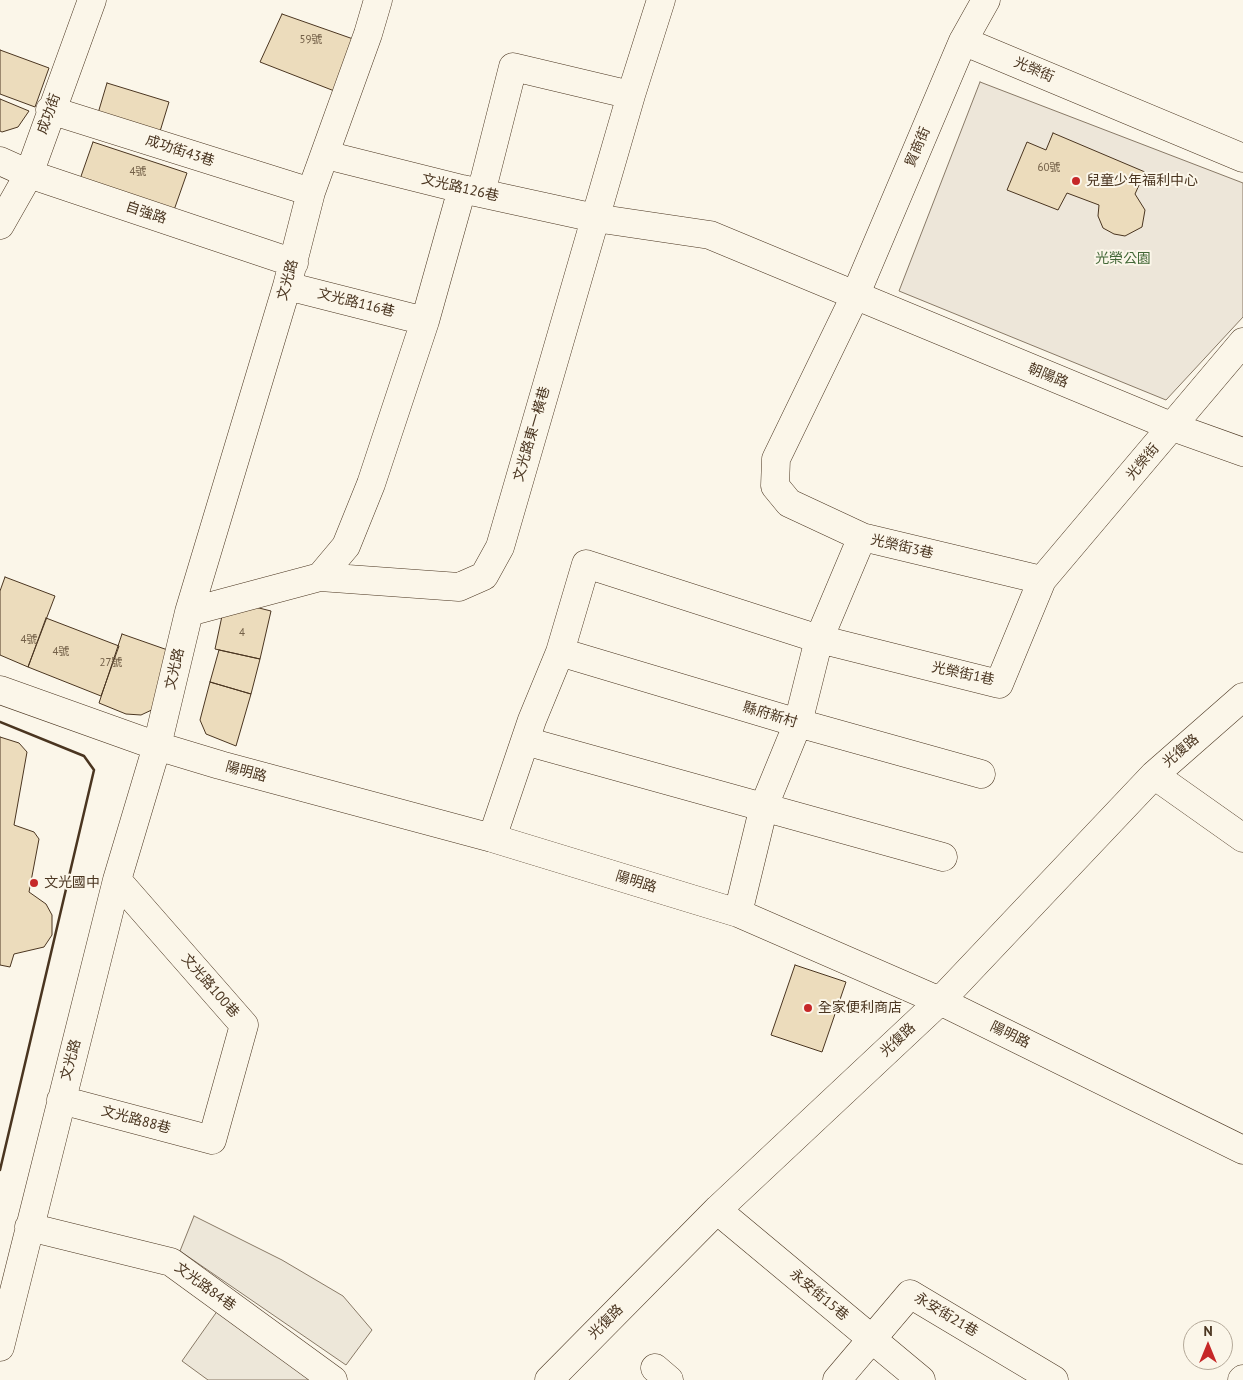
<!DOCTYPE html>
<html>
<head>
<meta charset="utf-8">
<style>
	body { margin:0 }
	#map { position:relative; width:1243px; height:1380px; overflow:hidden; background:#fbf6e9; font-family:"PT Sans",sans-serif }
	canvas { display:block }
	.north { position:absolute; left:1183px; top:1320px; width:50px; height:50px; box-sizing:border-box; background:#fbf6e9; border:1px solid #b4a999; border-radius:50%; rotate:0deg; font-size:14px; font-weight:700; line-height:20px; text-align:center; color:#4a3520 }
	.north::after { content:''; display:block; margin:auto; width:18px; height:22px; background:#c62828; clip-path:polygon(50% 0,100% 100%,50% 72%,0 100%) }
</style>
</head>
<body>
<div id="map">
<canvas width="1243" height="1380"></canvas>
<div class="north">N</div>
</div>
<script>
const g = document.querySelector('canvas').getContext('2d');
g.lineJoin = 'round';
function fill(path, color) { g.fillStyle = color; g.fill(path, 'evenodd'); }
const poly = rows => new Path2D(rows.map(r => 'M' + r).join(''));
function stroke(path, color, width, dash) { g.strokeStyle = color; g.lineWidth = width; g.lineCap = dash ? 'butt' : 'round'; g.setLineDash(dash || []); g.stroke(path); }
function write(font, color, halo, rows, align = 'center') {
  g.font = font + ' "PT Sans","Noto Sans TC",sans-serif'; g.lineWidth = 4; g.setLineDash([]); g.textBaseline = 'middle'; g.strokeStyle = halo; g.fillStyle = color; for (const [text, x, y, turn = 0] of rows) {
    g.save(); g.translate(x, y); g.rotate((+turn || 0) * Math.PI / 180); g.textAlign = isNaN(turn) ? turn : align; if (halo) g.strokeText(text, 0, 0); g.fillText(text, 0, 0); g.restore();
  }
}
const green = poly([
	[980,82,1243,183,1243,317,1166,400,899,291,980,82]
]);
fill(green, '#ede6d9');
stroke(green, '#887966', 1);
const parking = poly([
	[194,1216,282,1260,343,1296,372,1330,346,1365,180,1251,194,1216],
	[218,1310,315,1380,208,1380,182,1361,218,1310]
]);
fill(parking, '#ede7d9');
stroke(parking, '#887966', 1);
const building = poly([
	[282,14,356,40,337,92,260,62,282,14],
	[0,50,49,68,35,107,0,94,0,50],
	[107,83,169,102,158,138,96,120,107,83],
	[0,99,29,111,18,127,2,132,0,131,0,99],
	[1053,133,1145,172,1135,194,1145,210,1142,227,1125,236,1114,234,1103,228,1098,216,1099,205,1067,193,1058,210,1007,190,1027,142,1046,150,1053,133],
	[93,142,187,173,173,213,79,182,93,142],
	[5,577,55,596,28,667,0,655,0,591,5,577],
	[247,605,271,611,260,659,215,649,222,616,247,605],
	[46,618,119,646,101,696,28,667,46,618],
	[122,634,179,654,158,707,141,715,126,714,99,703,122,634],
	[219,650,260,659,251,694,210,682,219,650],
	[210,682,251,694,236,746,206,734,200,720,210,682],
	[0,737,19,743,27,752,14,825,34,832,39,839,29,892,46,904,52,915,52,935,44,947,14,954,10,967,0,965,0,737],
	[795,965,846,982,822,1052,771,1035,795,965]
]);
fill(building, '#ecdcbc');
stroke(building, '#4a3520', 1);
const minor = poly([
	[986,0,963,41,855,296,776,459,775,486,789,503,862,537,1042,580],
	[963,41,1243,158],
	[50,110,311,192],
	[326,155,462,189,595,218,710,235,1173,427,1243,452],
	[0,161,29,174,294,263],
	[481,193,513,67,631,95],
	[0,225,29,174,92,0],
	[287,286,425,321],
	[320,577,346,546,371,484,425,321,462,189],
	[189,612,320,577,459,587,484,576,500,547,631,95,661,0],
	[560,652,798,723,981,774],
	[0,690,157,746,220,765,492,838,738,913,940,1001,1243,1150],
	[525,741,943,857],
	[1154,775,1243,838],
	[492,838,532,720,560,652,586,564,819,639,999,684,1042,580,1243,342],
	[738,913,764,806,798,723,819,639,862,537],
	[61,1100,212,1140,244,1025,117,880],
	[717,1210,921,1380],
	[29,1227,171,1262,333,1380],
	[0,1347,117,880,157,746,189,612,287,286,311,192,368,34,378,0],
	[655,1368,669,1380],
	[549,1380,717,1210,940,1001,1154,775,1243,697],
	[837,1380,910,1294,1054,1380],
	[1242,1380,1243,1379]
]);
stroke(minor, '#4a3520', 29);
stroke(minor, '#fbf6e9', 28);
stroke(poly([
	[0,722,84,756,94,770,0,1170]
]), '#4a3520', 2.5);
for (const [x, y, r, color] of [
	[1076,181,5,"#c62828"],
	[34,883,5,"#c62828"],
	[808,1008,5,"#c62828"]
]) { const dot = new Path2D(); dot.arc(x, y, r, 0, 2 * Math.PI); g.fillStyle = color; g.fill(dot); stroke(dot, '#fbf6e9', 2); }
write('11px', '#725f47', null, [
	["59號",311,40],
	["60號",1049,168],
	["4號",138,172],
	["4",242,633],
	["4號",29,640],
	["4號",61,652],
	["27號",111,663]
]);
write('14px', '#4a3520', '#fbf6e9', [
	["光榮街",1034,70,23],
	["成功街",49,114,-70],
	["貿商街",918,147,-67],
	["成功街43巷",180,151,18],
	["文光路126巷",460,188,13],
	["自強路",146,213,18],
	["文光路",288,280,-74],
	["文光路116巷",356,303,14],
	["朝陽路",1048,376,22],
	["文光路東一橫巷",532,434,-74],
	["光榮街",1143,462,-50],
	["光榮街3巷",902,547,13],
	["文光路",175,669,-77],
	["光榮街1巷",963,674,12],
	["縣府新村",770,715,17],
	["光復路",1181,751,-41],
	["陽明路",246,772,15],
	["陽明路",636,882,17],
	["文光路100巷",210,986,49],
	["陽明路",1010,1035,26],
	["光復路",898,1040,-43],
	["文光路",71,1060,-75],
	["文光路88巷",136,1120,15],
	["文光路84巷",205,1287,36],
	["永安街15巷",819,1295,40],
	["永安街21巷",946,1315,31],
	["光復路",606,1322,-45]
]);
write('14px', '#4a3520', '#fbf6e9', [
	["兒童少年福利中心",1086,181],
	["文光國中",44,883],
	["全家便利商店",818,1008]
], 'left');
write('14px', '#436837', '#fbf6e9', [
	["光榮公園",1123,259]
]);
</script>
</body>
</html>
